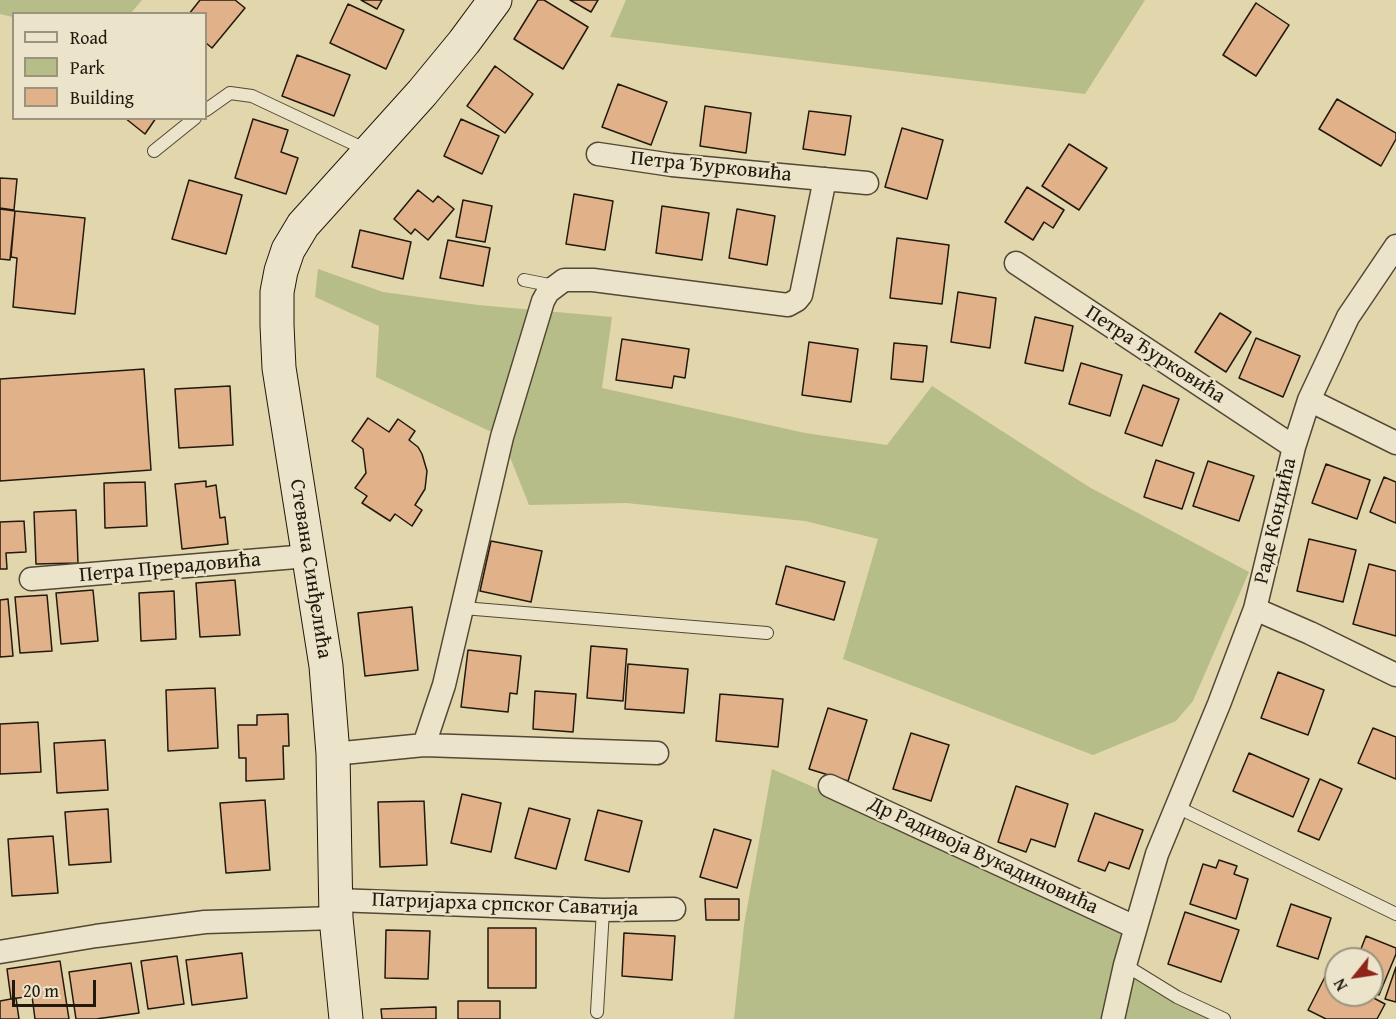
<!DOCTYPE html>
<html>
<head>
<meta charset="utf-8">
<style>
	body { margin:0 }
	#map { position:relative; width:1396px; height:1019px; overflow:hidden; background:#e2d6ad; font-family:"Gentium Book Plus",serif }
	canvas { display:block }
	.legend { position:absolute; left:12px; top:12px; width:195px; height:108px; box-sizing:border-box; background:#ece4ca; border:2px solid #9b937e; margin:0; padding:8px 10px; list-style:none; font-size:18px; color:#22190d }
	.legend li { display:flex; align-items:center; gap:12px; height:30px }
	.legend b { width:30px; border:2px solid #9b937e }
	.north { position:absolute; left:1324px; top:947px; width:60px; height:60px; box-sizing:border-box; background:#ece4ca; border:2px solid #9b937e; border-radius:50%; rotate:240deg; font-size:16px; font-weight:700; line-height:24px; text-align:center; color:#22190d }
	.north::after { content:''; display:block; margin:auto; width:21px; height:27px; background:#8f2418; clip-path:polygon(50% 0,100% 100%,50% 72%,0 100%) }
	.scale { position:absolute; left:12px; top:980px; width:84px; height:27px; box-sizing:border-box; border:3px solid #22190d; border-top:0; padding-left:8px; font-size:18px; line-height:21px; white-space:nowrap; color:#22190d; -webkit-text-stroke:4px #ece4ca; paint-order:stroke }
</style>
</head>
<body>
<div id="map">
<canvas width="1396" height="1019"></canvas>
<ul class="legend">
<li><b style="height:8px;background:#ece4ca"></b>Road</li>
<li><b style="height:16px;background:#b6bd88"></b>Park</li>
<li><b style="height:16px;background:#e1b189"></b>Building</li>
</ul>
<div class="north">N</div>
<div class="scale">20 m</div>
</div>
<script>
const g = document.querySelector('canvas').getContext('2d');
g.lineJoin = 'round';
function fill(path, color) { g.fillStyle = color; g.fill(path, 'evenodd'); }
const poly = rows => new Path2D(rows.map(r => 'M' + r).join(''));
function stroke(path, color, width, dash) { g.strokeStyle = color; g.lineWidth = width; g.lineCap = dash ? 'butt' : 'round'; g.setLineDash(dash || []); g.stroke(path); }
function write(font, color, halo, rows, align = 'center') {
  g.font = font + ' "Gentium Book Plus",serif'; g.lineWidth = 4.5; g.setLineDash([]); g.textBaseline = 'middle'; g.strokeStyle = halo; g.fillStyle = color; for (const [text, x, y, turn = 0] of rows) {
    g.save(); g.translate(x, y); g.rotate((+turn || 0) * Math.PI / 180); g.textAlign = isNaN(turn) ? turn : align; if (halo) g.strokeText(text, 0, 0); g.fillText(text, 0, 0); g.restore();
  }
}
fill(poly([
	[0,0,142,0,131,13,14,14,13,17,0,14],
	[626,0,1145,0,1085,94,610,37],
	[318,269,383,292,478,305,612,317,602,388,805,433,887,445,932,386,1089,487,1249,572,1193,701,1176,721,1093,755,843,659,878,539,805,521,626,503,529,505,502,437,376,377,379,326,315,297],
	[772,769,1135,927,1126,966,1226,1019,734,1019,744,925]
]), '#b6bd88');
const building = poly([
	[200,0,235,0,245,8,212,48,206,43,206,14,189,14,200,0],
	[361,0,382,0,377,9,361,0],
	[538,0,544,0,588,27,563,69,514,39,538,0],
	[570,0,598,0,591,12,570,0],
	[1256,3,1289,25,1256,76,1223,55,1256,3],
	[348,4,404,30,386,69,330,43,348,4],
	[297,55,350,75,334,116,282,96,297,55],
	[495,66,533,94,505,133,467,106,495,66],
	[618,84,667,102,651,145,602,127,618,84],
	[1337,99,1396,133,1396,139,1381,166,1319,129,1337,99],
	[705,106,751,113,746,153,700,146,705,106],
	[809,111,851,116,845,155,803,149,809,111],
	[125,118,156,118,145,134,125,118],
	[253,119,288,130,281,152,298,158,286,194,235,178,253,119],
	[461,119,499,136,482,174,444,156,461,119],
	[902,128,943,140,927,199,885,187,902,128],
	[1069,144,1107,168,1079,210,1042,186,1069,144],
	[0,178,17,179,14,210,0,208,0,178],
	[189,180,242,195,226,254,172,239,189,180],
	[1027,187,1064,210,1053,228,1044,222,1033,240,1005,222,1027,187],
	[418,190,433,202,438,196,454,209,428,240,415,229,411,234,394,219,418,190],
	[574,194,613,201,605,250,566,244,574,194],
	[463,200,492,206,485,242,456,237,463,200],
	[662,206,709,213,702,260,656,253,662,206],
	[0,209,15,211,10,260,0,259,0,209],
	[737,209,775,216,767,265,729,258,737,209],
	[15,211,85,218,75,314,13,307,17,258,11,257,15,211],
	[360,230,411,242,403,279,352,267,360,230],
	[897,238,949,245,942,304,890,298,897,238],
	[448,240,490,248,483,286,440,278,448,240],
	[958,292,996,298,990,348,951,342,958,292],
	[1220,313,1251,332,1226,372,1195,352,1220,313],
	[1035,317,1073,326,1063,371,1025,363,1035,317],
	[1256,338,1300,356,1283,397,1239,378,1256,338],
	[622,339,689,349,685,378,674,376,672,388,616,380,622,339],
	[809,342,858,349,851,402,802,395,809,342],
	[894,343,927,346,923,382,891,379,894,343],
	[1081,363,1122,375,1110,416,1069,404,1081,363],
	[144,369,151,470,0,481,0,379,144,369],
	[1143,385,1179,399,1162,446,1125,433,1143,385],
	[230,386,233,445,179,448,175,389,230,386],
	[368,418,389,432,398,419,415,431,409,440,418,447,422,454,427,471,425,489,415,505,422,510,412,526,395,514,390,521,362,503,367,496,355,488,366,473,363,449,352,441,368,418],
	[1156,460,1194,473,1182,509,1144,497,1156,460],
	[1208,461,1254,476,1239,521,1193,506,1208,461],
	[1326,464,1370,480,1357,519,1312,503,1326,464],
	[1384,477,1396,482,1396,523,1370,512,1384,477],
	[206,481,206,487,216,485,220,518,225,517,228,544,182,549,175,484,206,481],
	[145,482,147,526,105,528,104,483,145,482],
	[76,510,78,563,36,564,34,512,76,510],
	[24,521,26,552,6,553,7,569,0,569,0,522,24,521],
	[1309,539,1356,550,1343,602,1297,591,1309,539],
	[491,541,542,551,531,602,480,591,491,541],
	[1369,564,1396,571,1396,636,1353,624,1369,564],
	[786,566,845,582,834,620,776,604,786,566],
	[235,580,240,635,200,637,196,583,235,580],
	[93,590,98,641,61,644,56,593,93,590],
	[174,591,176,639,141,641,139,593,174,591],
	[47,595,52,651,20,653,15,597,47,595],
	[8,599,13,656,0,657,0,600,8,599],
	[412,607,418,670,365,676,358,613,412,607],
	[591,646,627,649,623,701,587,698,591,646],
	[468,650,521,656,517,694,510,693,508,712,461,707,468,650],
	[628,664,688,669,684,713,625,709,628,664],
	[1278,672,1324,690,1308,735,1261,718,1278,672],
	[215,688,218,748,168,751,166,690,215,688],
	[535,691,576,694,573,732,533,729,535,691],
	[720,694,783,699,778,747,716,741,720,694],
	[828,708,867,720,848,781,809,769,828,708],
	[288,714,289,746,283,746,284,779,246,781,246,758,239,758,238,725,257,725,257,715,288,714],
	[38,722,41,772,0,774,0,724,38,722],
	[1373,728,1396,737,1396,779,1358,763,1373,728],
	[911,733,949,745,931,801,893,789,911,733],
	[105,740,108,790,57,793,54,743,105,740],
	[1249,753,1309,779,1293,817,1233,791,1249,753],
	[1320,779,1342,789,1319,840,1298,831,1320,779],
	[1016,786,1068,804,1055,847,1031,839,1026,852,998,842,1016,786],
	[462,794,501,803,491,852,451,843,462,794],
	[265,800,270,870,226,873,220,803,265,800],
	[424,801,427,865,380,867,378,802,424,801],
	[529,808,570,819,556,869,515,858,529,808],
	[108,809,111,862,69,865,65,812,108,809],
	[598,810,642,821,629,872,585,860,598,810],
	[1095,813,1143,830,1129,869,1109,862,1105,871,1078,861,1095,813],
	[714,829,751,840,737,888,700,877,714,829],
	[53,836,58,893,12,896,8,839,53,836],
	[1219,860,1237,866,1234,874,1248,879,1236,919,1190,904,1203,864,1216,868,1219,860],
	[705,899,739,899,739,920,706,920,705,899],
	[1291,904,1331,918,1318,959,1277,946,1291,904],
	[1185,912,1239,930,1221,982,1168,964,1185,912],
	[488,928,536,928,536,988,488,988,488,928],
	[386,930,430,931,428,979,385,978,386,930],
	[624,933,675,936,672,980,622,976,624,933],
	[1366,936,1396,948,1396,954,1379,995,1372,992,1372,959,1357,959,1366,936],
	[242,953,247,998,192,1005,186,960,242,953],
	[177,956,184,1004,148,1009,141,961,177,956],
	[60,961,69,1019,35,1019,32,996,11,999,7,969,60,961],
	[131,963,139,1013,96,1019,76,1019,69,972,131,963],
	[1396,967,1396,1002,1385,999,1396,967],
	[1327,973,1336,978,1336,995,1368,995,1385,1004,1377,1019,1326,1019,1308,1010,1327,973],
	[16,998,19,1019,0,1019,0,1001,16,998],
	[458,1001,500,1001,500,1019,458,1019,458,1001],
	[436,1007,436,1019,382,1019,381,1009,436,1007]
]);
fill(building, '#e1b189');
stroke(building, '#22190d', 1.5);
const lane = poly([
	[206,110,230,93,252,96,369,151],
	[154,151,195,118],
	[524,280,554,286],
	[463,608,767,633],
	[1177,807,1396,914],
	[1125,965,1177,997,1224,1019],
	[597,1012,603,910]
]);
const street = poly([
	[598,154,672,165,867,183],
	[1016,263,1294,447],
	[1309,400,1396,443],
	[31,579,308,556],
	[1255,609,1310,633,1396,675],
	[424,745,444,685,502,437,543,301,548,292,564,280,593,280,788,305,797,300,801,295,825,179],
	[333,754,424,745,657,753],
	[830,786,1135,927],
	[336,900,603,910,674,909],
	[0,952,96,936,205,922,336,918],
	[1113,1019,1125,965,1157,854,1219,704,1255,609,1294,447,1309,400,1348,317,1396,246]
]);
const secondary = poly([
	[346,1019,336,918,333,754,326,666,279,368,277,325,277,292,281,271,288,250,303,225,422,93,464,42,495,0]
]);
stroke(lane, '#524835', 14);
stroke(street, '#524835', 25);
stroke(secondary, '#22190d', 35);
stroke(lane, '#ece4ca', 12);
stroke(street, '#ece4ca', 22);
stroke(secondary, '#ece4ca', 33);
write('21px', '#22190d', '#ece4ca', [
	["Петра Ђурковића",711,167,6],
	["Петра Ђурковића",1155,355,33],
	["Раде Кондића",1276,521,-77],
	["Петра Прерадовића",170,568,-5],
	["Стевана Синђелића",310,569,81],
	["Др Радивоја Вукадиновића",983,856,25],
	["Патријарха српског Саватија",505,905,2]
]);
</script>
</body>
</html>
